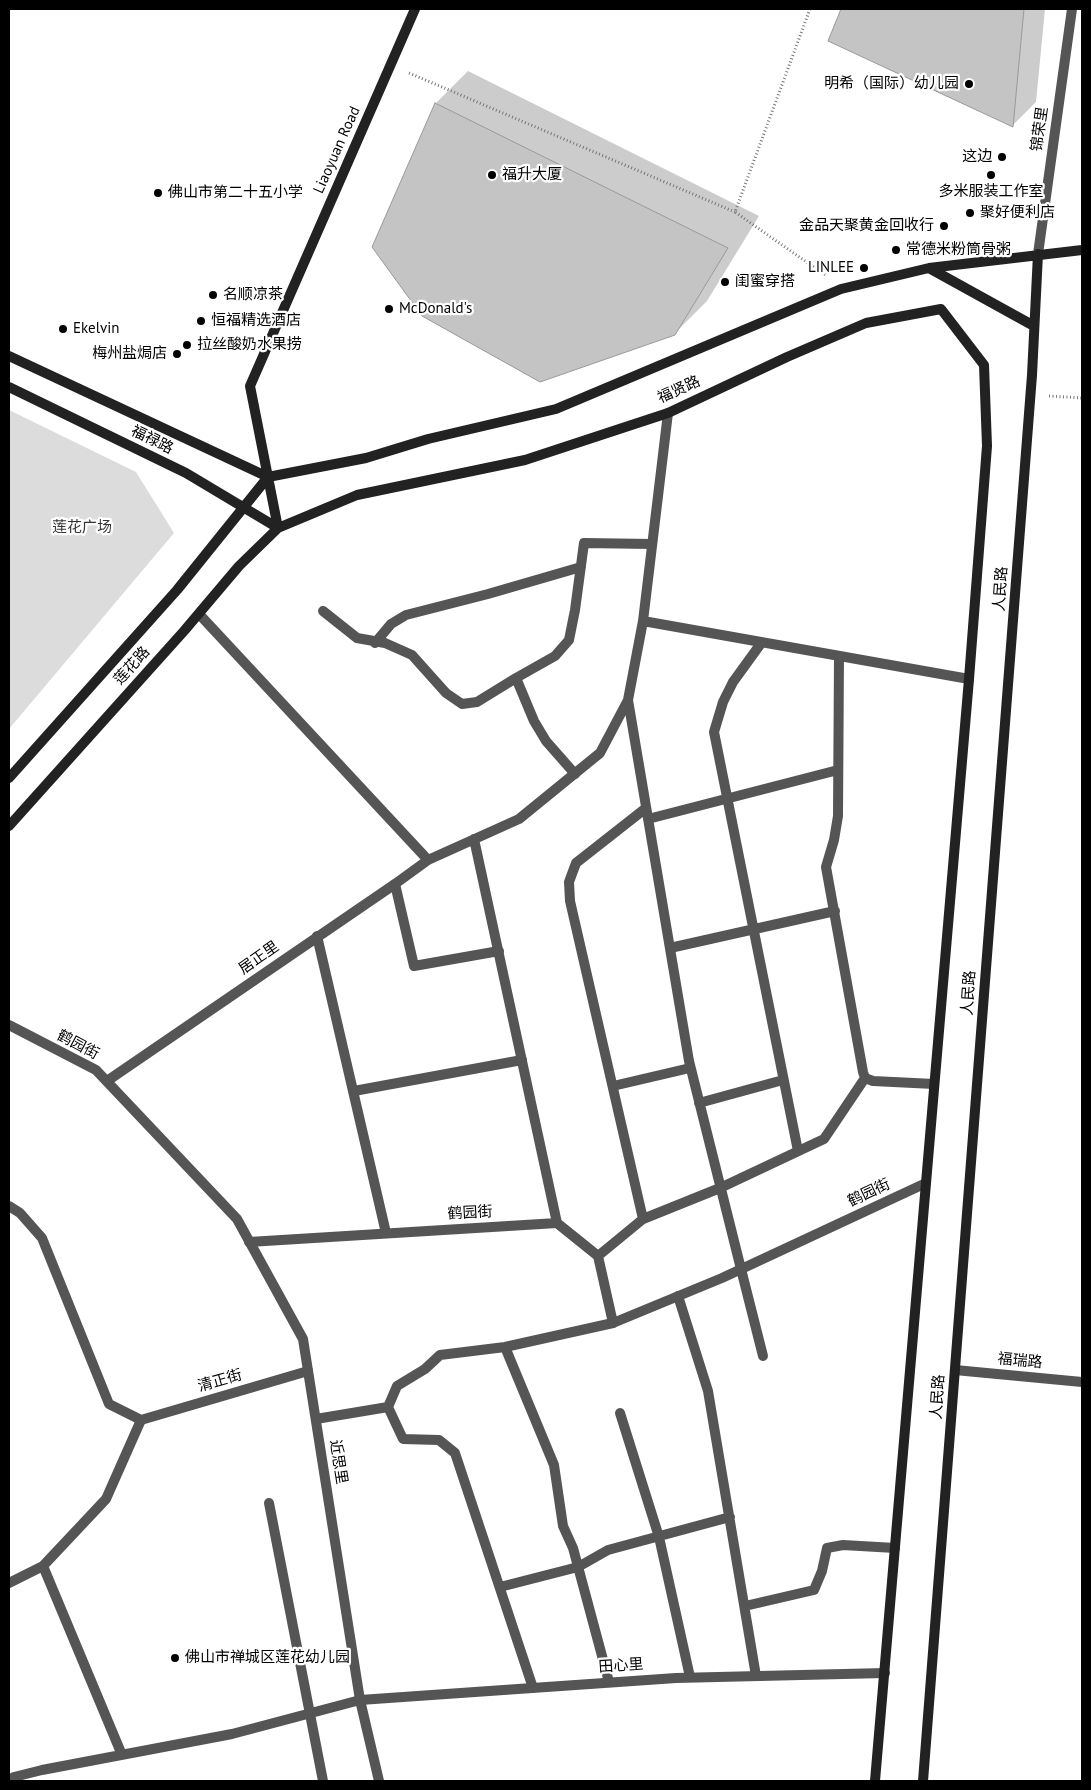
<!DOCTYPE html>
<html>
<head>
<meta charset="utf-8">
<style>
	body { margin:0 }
	#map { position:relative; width:1091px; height:1790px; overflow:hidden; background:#fff; font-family:"PT Sans",sans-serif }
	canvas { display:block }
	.frame { position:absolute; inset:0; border:10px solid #000; pointer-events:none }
</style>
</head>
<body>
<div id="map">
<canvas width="1091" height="1790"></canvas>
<div class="frame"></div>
</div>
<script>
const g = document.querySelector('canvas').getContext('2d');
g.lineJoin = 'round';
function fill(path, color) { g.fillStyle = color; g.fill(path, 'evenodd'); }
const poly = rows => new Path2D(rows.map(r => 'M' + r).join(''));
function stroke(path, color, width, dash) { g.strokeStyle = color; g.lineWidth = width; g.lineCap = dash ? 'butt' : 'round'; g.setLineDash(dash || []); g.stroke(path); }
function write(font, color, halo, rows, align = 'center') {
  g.font = font + ' "PT Sans","Noto Sans SC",sans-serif'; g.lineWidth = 4.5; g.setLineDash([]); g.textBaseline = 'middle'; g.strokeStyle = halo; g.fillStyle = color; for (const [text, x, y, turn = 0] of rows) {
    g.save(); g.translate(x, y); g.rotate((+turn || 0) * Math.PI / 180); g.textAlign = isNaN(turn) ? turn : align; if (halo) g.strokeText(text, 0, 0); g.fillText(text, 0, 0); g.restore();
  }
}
fill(poly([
	[9,410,136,472,174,533,9,729]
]), '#dcdcdc');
fill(poly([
	[842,9,1045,9,1036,102,1012,126,830,40],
	[468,71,759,216,707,301,674,334,436,103]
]), '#0003');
const building = poly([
	[841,9,1024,9,1013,127,828,41,841,9],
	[435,103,728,248,675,335,540,382,422,316,372,247,435,103]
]);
fill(building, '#c4c4c4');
stroke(building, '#999', 1);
stroke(poly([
	[810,9,735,212,825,275],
	[409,73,735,212],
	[1049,396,1082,398]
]), '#777', 3, [1, 2.5]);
stroke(poly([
	[323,611,357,638,385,643,412,655,446,693,462,704,477,702,516,678,555,656,569,640,575,610,584,543,652,544],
	[375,643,391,624,406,615,488,594,581,567],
	[516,678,534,721,546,741,575,774],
	[395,884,414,966,499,951],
	[317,936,386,1233],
	[354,1091,522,1060],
	[741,1269,763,1356],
	[678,1296,708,1391,756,1676],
	[505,1347,554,1465,563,1526,573,1548,609,1682],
	[388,1407,403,1439,439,1440,455,1453,533,1688],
	[620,1413,659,1537,690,1677],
	[316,1419,388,1407,397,1386,425,1369,440,1355,505,1347,613,1323],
	[269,1503,323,1781],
	[43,1566,122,1755],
	[9,1583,43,1566,106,1499,141,1420],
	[500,1587,578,1567,608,1550,730,1517],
	[745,1606,814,1590,822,1571,827,1548,843,1545,895,1548],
	[9,1781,14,1777,42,1770,232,1734,360,1700,379,1781]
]), '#555', 10);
stroke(poly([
	[199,614,428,860],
	[643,621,969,679],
	[762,642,733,682,723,702,714,732,798,1151],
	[839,656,838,816,834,840,826,867,863,1072,865,1078,873,1081,934,1084],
	[628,700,689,1061,741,1269],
	[648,819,838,770],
	[474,839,557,1223],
	[670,948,835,911],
	[107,1081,395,884,428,860,519,819,600,753,628,700,643,621,668,413],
	[613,1086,690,1068],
	[699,1103,783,1080],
	[9,1206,20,1213,42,1238,109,1404,141,1420,308,1371],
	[643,1219,570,901,569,882,576,863,646,808],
	[249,1242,557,1223,598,1256,613,1323,722,1278,926,1183],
	[598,1256,643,1219,720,1188,824,1139,865,1078],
	[360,1700,676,1678,885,1673]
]), '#555', 10);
stroke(poly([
	[1038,254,1072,9],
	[9,1025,96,1070,237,1219,303,1339,360,1700],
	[955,1370,1082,1382]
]), '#555', 10);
stroke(poly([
	[929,268,1034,326],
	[9,356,268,477],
	[9,387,186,473,278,528],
	[268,477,366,458,428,439,556,409,841,289,929,268,1082,250],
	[278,528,250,386,415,9],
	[9,778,177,590,268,477],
	[9,826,184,631,239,566,278,528,357,495,525,460,668,413,787,357,866,323,941,309,984,365,987,446,969,679,875,1781],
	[923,1781,1032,375,1038,254]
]), '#222', 10);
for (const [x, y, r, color] of [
	[969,84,5,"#000"],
	[1002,157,5,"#000"],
	[492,175,5,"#000"],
	[991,175,5,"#000"],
	[158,193,5,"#000"],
	[970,213,5,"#000"],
	[944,226,5,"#000"],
	[896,250,5,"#000"],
	[864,268,5,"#000"],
	[725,282,5,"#000"],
	[213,295,5,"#000"],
	[389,309,5,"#000"],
	[201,321,5,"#000"],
	[63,329,5,"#000"],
	[187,345,5,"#000"],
	[177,354,5,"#000"],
	[175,1658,5,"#000"]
]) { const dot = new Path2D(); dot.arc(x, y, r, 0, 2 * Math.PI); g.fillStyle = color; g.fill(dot); stroke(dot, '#fff', 2); }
write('15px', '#000', '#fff', [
	["明希（国际）幼儿园",959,84,"right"],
	["这边",992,157,"right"],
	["福升大厦",502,175],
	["多米服装工作室",991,192,"center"],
	["佛山市第二十五小学",168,193],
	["聚好便利店",980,213],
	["金品天聚黄金回收行",934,226,"right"],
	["常德米粉筒骨粥",906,250],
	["LINLEE",854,268,"right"],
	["闺蜜穿搭",735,282],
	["名顺凉茶",223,295],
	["McDonald's",399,309],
	["恒福精选酒店",211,321],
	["Ekelvin",73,329],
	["拉丝酸奶水果捞",197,345],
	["梅州盐焗店",167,354,"right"],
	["佛山市禅城区莲花幼儿园",185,1658]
], 'left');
write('15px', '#000', '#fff', [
	["锦荣里",1040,129,-82],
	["Liaoyuan Road",337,150,-66],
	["福贤路",679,390,-24],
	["福禄路",152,440,26],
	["人民路",1001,589,-86],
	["莲花路",132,666,-48],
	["居正里",259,958,-35],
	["人民路",969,993,-86],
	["鹤园街",78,1045,28],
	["鹤园街",869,1193,-25],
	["鹤园街",470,1213,-3],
	["福瑞路",1020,1361,5],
	["清正街",220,1381,-16],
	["人民路",938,1397,-86],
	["近思里",338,1462,81],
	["田心里",621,1666,-4]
]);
write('15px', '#333', '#fff', [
	["莲花广场",82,528]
]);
</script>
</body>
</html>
